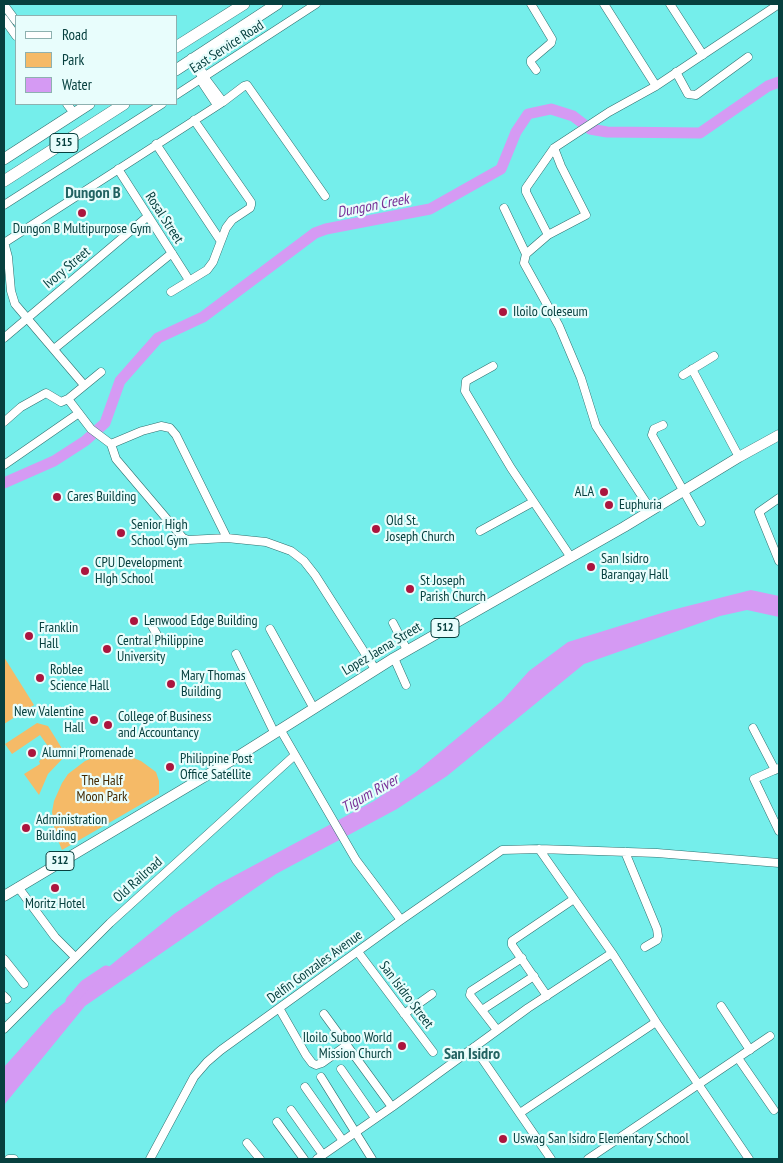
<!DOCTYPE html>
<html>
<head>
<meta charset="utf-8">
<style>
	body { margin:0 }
	#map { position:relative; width:783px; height:1163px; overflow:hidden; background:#75eeeb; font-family:"PT Sans Narrow",sans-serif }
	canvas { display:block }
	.frame { position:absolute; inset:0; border:5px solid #07403f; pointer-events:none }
	.legend { position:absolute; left:15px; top:15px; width:162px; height:90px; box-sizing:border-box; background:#e8fdfc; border:1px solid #8eb1b0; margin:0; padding:6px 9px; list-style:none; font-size:15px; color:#07403f }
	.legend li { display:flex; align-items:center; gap:10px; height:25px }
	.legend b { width:25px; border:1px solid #8eb1b0 }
</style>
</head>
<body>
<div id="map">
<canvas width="783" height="1163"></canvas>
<div class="frame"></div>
<ul class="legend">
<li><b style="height:6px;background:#fff"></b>Road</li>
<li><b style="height:14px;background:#f5ba67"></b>Park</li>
<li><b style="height:14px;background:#d59af3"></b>Water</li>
</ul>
</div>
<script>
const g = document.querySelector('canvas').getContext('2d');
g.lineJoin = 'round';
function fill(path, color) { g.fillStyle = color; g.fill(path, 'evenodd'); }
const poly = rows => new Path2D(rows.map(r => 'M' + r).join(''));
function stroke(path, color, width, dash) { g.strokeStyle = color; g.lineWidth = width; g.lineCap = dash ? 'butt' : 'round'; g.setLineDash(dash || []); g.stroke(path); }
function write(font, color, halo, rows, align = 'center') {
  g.font = font + ' "PT Sans Narrow",sans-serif'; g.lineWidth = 4.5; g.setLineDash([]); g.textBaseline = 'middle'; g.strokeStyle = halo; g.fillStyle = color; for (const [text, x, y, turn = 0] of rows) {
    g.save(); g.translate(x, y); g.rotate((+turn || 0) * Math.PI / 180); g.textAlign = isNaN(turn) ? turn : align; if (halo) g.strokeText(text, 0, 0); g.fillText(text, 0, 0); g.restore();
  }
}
fill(poly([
	[4,657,34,705,4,724],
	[37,723,48,726,66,755,48,774,39,795,24,774,40,764,39,761,52,752,40,735,12,754,5,744],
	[114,754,131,757,141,761,156,772,159,781,159,794,62,850,55,833,52,812,54,801,62,783,68,774,85,761,95,757]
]), '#f5ba67');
fill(poly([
	[751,590,779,596,779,617,747,610,720,616,584,664,447,776,397,809,276,874,85,1006,4,1105,4,1067,54,1011,174,914,217,885,374,801,416,772,502,701,529,671,568,642,668,611]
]), '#d59af3');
stroke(poly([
	[4,483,54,461,85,441,105,423,120,381,158,338,203,317,315,233,326,229,430,209,501,169,516,132,528,114,551,109,573,116,590,129,607,132,700,133,768,86,779,82],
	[71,1001,85,985,106,971]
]), '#d59af3', 11);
const minor = poly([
	[531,4,552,39,551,43,531,60,531,63,536,70],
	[604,4,656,86],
	[670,4,703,55],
	[4,5,16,21],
	[4,19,16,36],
	[676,72,688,94,696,95,748,57],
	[204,77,203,84,217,105],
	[205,78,223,102],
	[176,95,316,4],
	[67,104,74,113],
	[156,144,220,240],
	[554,148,561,166,586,215,548,235,526,254,524,263,559,326,581,378,596,426,651,510],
	[118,169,189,280],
	[4,205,162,104],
	[504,208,526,254],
	[548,235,526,192,526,188,554,148,609,112,656,86,779,4],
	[4,242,8,257,11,291,15,304,84,385],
	[4,243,223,102,244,86,247,85,325,196],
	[171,292,207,270,213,262,226,228,232,220,250,208,251,205,251,202,194,120],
	[4,338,147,217],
	[54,349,172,253],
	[493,366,466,381,465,391,511,468,570,556],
	[692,369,739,457],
	[101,372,68,399,91,429,111,444,116,459,183,538,188,540,227,538,266,542,291,551,304,561,315,575,375,669],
	[683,375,714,356],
	[4,422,21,407,46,393,61,402,68,399],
	[663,425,654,429,652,435,701,522],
	[111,444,142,431,161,426,170,428,176,435,227,538],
	[4,465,79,413],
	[779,498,759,512,779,561],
	[480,531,533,502],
	[393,623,407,650],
	[152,626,160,640],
	[270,629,313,707],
	[236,654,274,732],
	[394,658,406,685],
	[753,728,775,770],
	[280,729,356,860,401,920],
	[779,768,754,779,779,831],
	[539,849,612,953,656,1022,749,1159],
	[625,852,657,929,658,936,657,940,645,947],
	[18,887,55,937,75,957],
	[358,952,433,1052],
	[4,959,24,984],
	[4,996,7,999],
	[547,996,512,945,512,941,574,899],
	[721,1006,750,1050],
	[279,1008,306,1055,312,1063,316,1065,322,1063,347,1045],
	[482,1010,534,976],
	[324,1014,392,1107],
	[404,1014,432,994],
	[4,1029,110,923,295,755],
	[497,1030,470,995,471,991,522,958],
	[474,1047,551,1159],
	[738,1058,774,1110],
	[341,1069,375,1118],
	[321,1077,372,1159],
	[305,1087,343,1141],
	[291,1110,323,1155],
	[520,1113,656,1022],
	[277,1122,304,1159],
	[247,1143,260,1159],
	[9,1159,14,1159],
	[150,1159,194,1077,207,1062,221,1050,401,920,502,850,539,849,657,853,779,863],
	[317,1159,392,1107,528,1008,612,953],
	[588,1159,770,1036]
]);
const major = poly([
	[4,896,229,762,394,658,624,527,739,457,779,435]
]);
const highway = poly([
	[176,47,244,4],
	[192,59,204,77],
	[176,70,277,4],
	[4,159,89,104],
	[4,181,124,104]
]);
stroke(minor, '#30706f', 9);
stroke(major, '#30706f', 11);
stroke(highway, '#30706f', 12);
stroke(minor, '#fff', 8);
stroke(major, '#fff', 10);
stroke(highway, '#fff', 11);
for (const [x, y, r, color] of [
	[82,213,5,"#ab153e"],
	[503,312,5,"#ab153e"],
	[604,492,5,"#ab153e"],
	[57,497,5,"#ab153e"],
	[609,505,5,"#ab153e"],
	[376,529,5,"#ab153e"],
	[121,533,5,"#ab153e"],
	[591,567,5,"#ab153e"],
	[85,571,5,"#ab153e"],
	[410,589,5,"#ab153e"],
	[134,621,5,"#ab153e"],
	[29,636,5,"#ab153e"],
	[107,649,5,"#ab153e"],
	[40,678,5,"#ab153e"],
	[171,684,5,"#ab153e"],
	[94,720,5,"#ab153e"],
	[108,725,5,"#ab153e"],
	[32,753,5,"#ab153e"],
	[170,767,5,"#ab153e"],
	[26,828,5,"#ab153e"],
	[55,888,5,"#ab153e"],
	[402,1046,5,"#ab153e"],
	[503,1139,5,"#ab153e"]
]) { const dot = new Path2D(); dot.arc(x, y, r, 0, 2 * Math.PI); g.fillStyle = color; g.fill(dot); stroke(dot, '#e8fdfc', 2); }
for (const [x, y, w] of [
	[64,143,28],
	[445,628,28],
	[60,861,28]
]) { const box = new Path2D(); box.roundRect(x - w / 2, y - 9.5, w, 19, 4); g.fillStyle = '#e8fdfc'; g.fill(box); stroke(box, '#07403f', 1); }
write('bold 12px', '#07403f', null, [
	["515",64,143],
	["512",445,628],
	["512",60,861]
]);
write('14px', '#07403f', '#e8fdfc', [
	["East Service Road",227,47,-33],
	["Rosal Street",164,218,57],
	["Ivory Street",67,268,-40],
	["Lopez Jaena Street",382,649,-31],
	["Old Railroad",138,880,-42],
	["Delfin Gonzales Avenue",315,967,-36],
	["San Isidro Street",406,995,53]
]);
write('14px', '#07403f', '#e8fdfc', [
	["Dungon B Multipurpose Gym",82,229,"center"],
	["Iloilo Coleseum",513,312],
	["ALA",594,492,"right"],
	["Cares Building",67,497],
	["Euphuria",619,505],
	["Old St.",386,521],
	["Joseph Church",386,537],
	["Senior High",131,525],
	["School Gym",131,541],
	["San Isidro",601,559],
	["Barangay Hall",601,575],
	["CPU Development",95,563],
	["HIgh School",95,579],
	["St Joseph",420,581],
	["Parish Church",420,597],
	["Lenwood Edge Building",144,621],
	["Franklin",39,628],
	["Hall",39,644],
	["Central Philippine",117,641],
	["University",117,657],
	["Roblee",50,670],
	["Science Hall",50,686],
	["Mary Thomas",181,676],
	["Building",181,692],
	["New Valentine",84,712,"right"],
	["Hall",84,728,"right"],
	["College of Business",118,717],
	["and Accountancy",118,733],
	["Alumni Promenade",42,753],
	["Philippine Post",180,759],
	["Office Satellite",180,775],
	["Administration",36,820],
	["Building",36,836],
	["Moritz Hotel",55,904,"center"],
	["Iloilo Suboo World",392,1038,"right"],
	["Mission Church",392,1054,"right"],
	["Uswag San Isidro Elementary School",513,1139]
], 'left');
write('14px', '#442a00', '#e8fdfc', [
	["The Half",102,781],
	["Moon Park",102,797]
]);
write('italic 15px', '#783097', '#e8fdfc', [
	["Dungon Creek",373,206,-11],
	["Tigum River",370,794,-29]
]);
write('bold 16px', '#216261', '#e8fdfc', [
	["Dungon B",93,193],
	["San Isidro",472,1054]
]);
</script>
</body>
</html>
